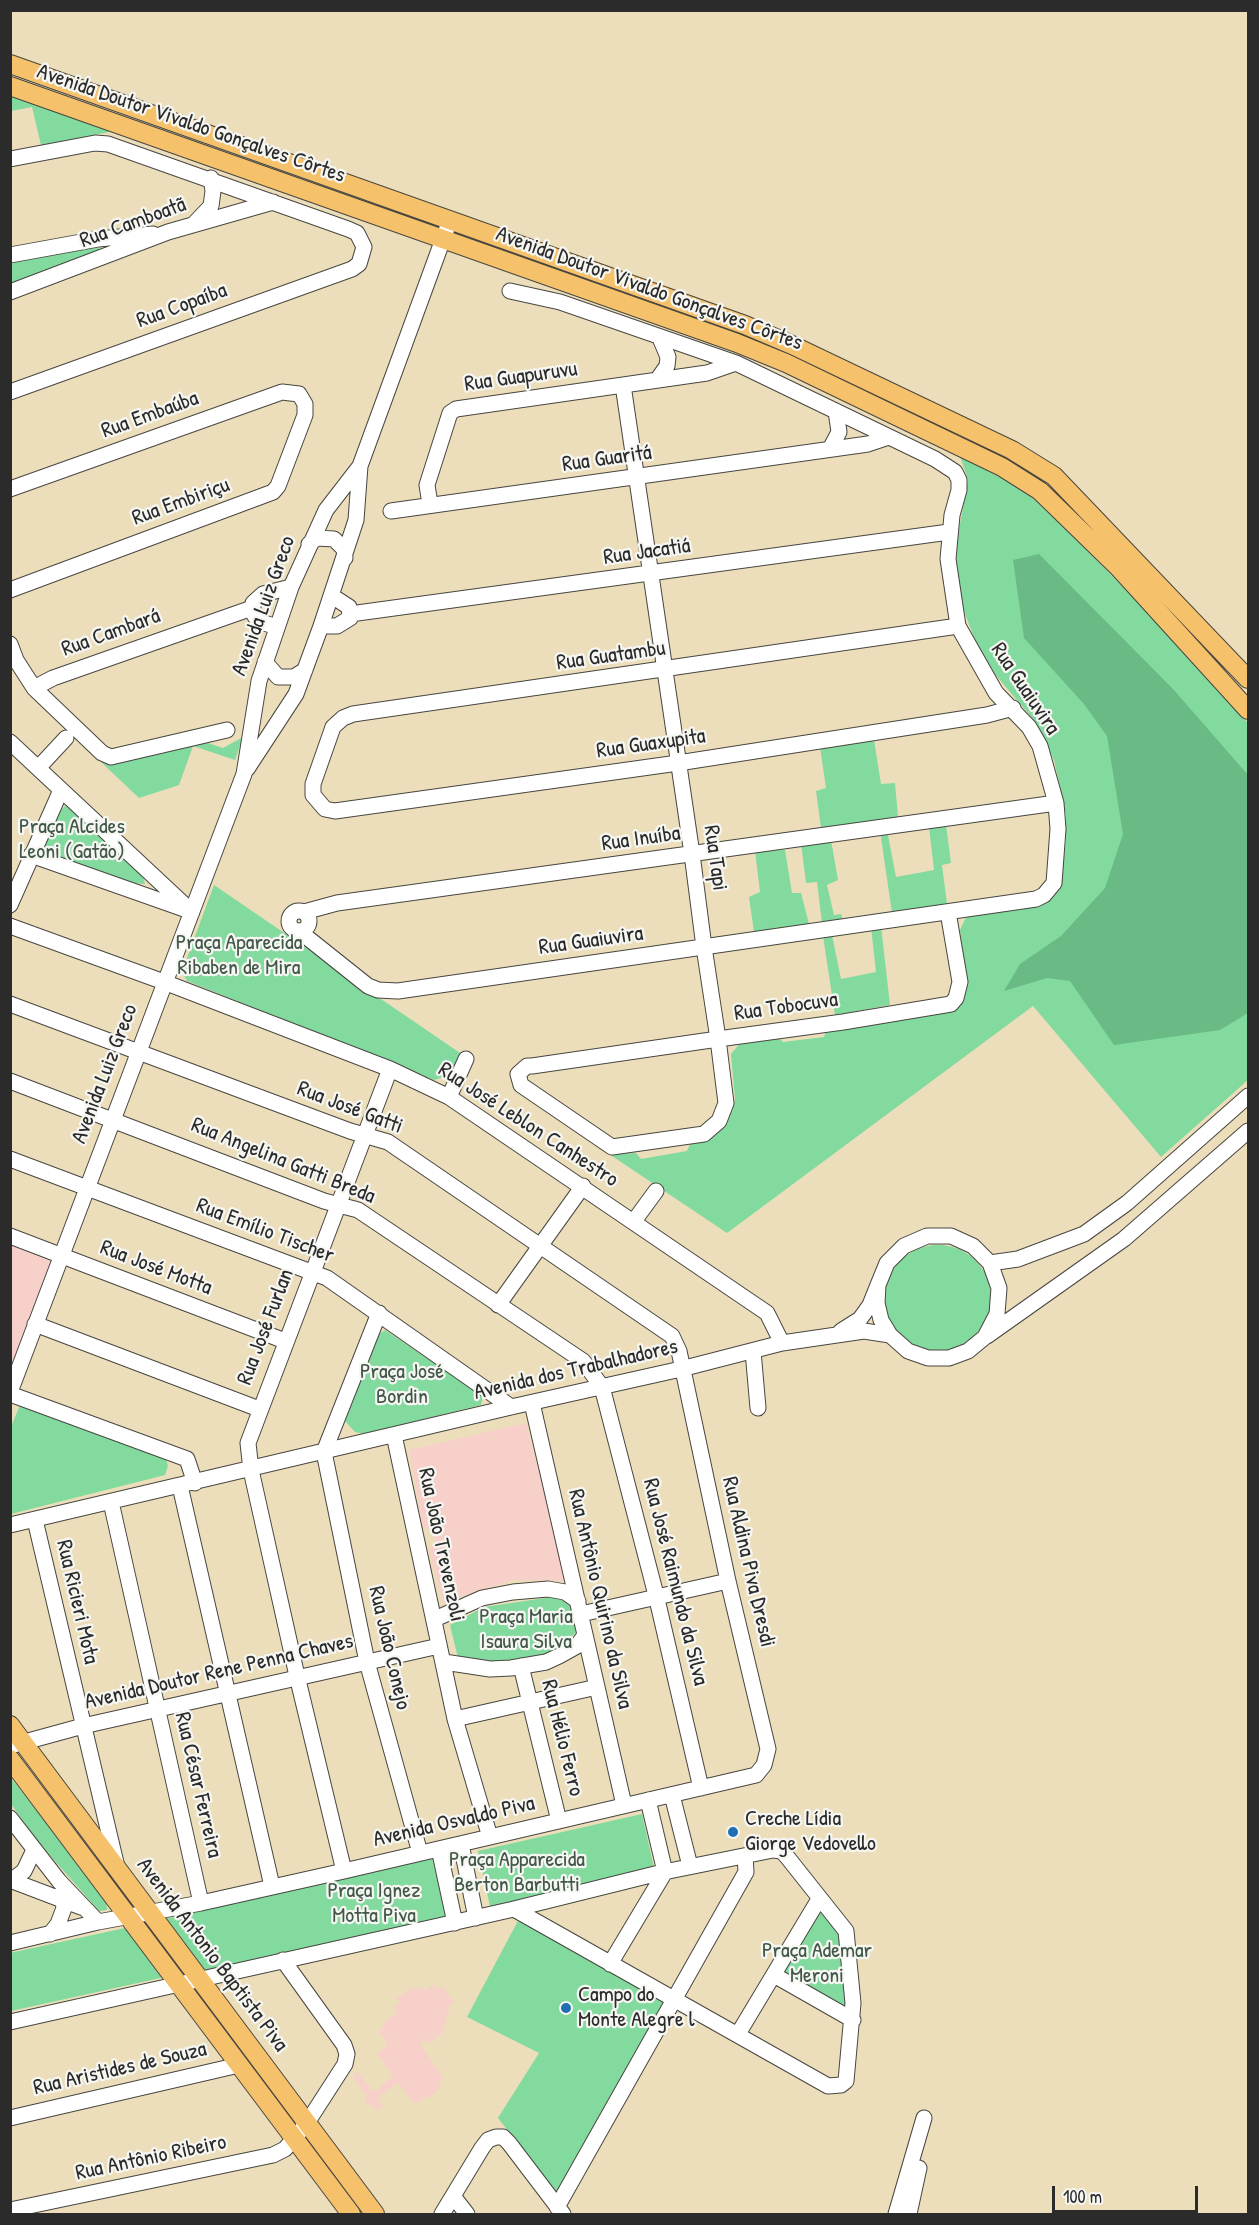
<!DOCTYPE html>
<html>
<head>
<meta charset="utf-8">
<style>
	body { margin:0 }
	#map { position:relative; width:1259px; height:2225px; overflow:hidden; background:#ecdeba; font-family:"Patrick Hand",sans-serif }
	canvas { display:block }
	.frame { position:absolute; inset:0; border:12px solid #2b2b2b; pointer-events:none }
	.scale { position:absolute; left:1052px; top:2186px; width:146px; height:27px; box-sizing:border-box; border:3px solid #2b2b2b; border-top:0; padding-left:8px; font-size:18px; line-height:21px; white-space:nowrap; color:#2b2b2b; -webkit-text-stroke:4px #f6f6f2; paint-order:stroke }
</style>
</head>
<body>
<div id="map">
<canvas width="1259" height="2225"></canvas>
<div class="frame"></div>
<div class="scale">100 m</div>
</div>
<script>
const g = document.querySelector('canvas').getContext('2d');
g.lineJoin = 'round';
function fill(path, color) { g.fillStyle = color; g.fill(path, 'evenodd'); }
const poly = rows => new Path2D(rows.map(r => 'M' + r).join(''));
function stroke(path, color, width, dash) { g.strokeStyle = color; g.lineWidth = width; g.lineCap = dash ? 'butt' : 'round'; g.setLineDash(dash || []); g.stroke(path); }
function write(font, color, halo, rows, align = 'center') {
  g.font = font + ' "Patrick Hand",sans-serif'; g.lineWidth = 4.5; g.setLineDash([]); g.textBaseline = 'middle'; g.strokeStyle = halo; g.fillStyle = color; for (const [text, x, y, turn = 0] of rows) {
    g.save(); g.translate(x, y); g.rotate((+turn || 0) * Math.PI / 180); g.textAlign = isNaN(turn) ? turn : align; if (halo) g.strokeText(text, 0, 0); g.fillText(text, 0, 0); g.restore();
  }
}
fill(poly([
	[11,1243,52,1259,11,1367],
	[526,1423,567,1581,515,1580,460,1597,444,1605,429,1550,435,1543,433,1529,423,1528,409,1450],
	[432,1985,437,1989,442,1986,454,2004,447,2006,450,2012,444,2017,448,2022,442,2025,445,2031,429,2043,426,2039,420,2044,444,2079,438,2084,441,2088,427,2099,425,2097,415,2104,398,2083,377,2098,383,2106,377,2111,371,2104,367,2105,364,2099,367,2097,352,2076,357,2071,373,2092,393,2077,378,2053,388,2044,379,2031,384,2027,382,2024,397,2013,394,2007,400,2003,396,1998,413,1988,417,1990,421,1987,424,1991]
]), '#f7d0c9');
fill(poly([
	[11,95,115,131,41,145,32,107,11,111],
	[98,246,100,250,11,284,11,260],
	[960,456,1005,480,1040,503,1133,597,1248,723,1248,1080,1161,1157,1033,1006,727,1233,609,1154,636,1153,641,1159,687,1151,690,1144,710,1139,716,1134,732,1111,735,1099,731,1054,741,1042,777,1036,783,1042,824,1037,827,1029,961,1002,967,988,960,930,965,919,969,916,1042,904,1061,879,1066,842,1066,815,1054,760,1034,720,993,672,976,643,964,611,957,579,956,546,968,480],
	[243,737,235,760,193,746,179,785,139,798,101,762,126,762,193,738,223,748],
	[874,740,881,784,895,783,898,817,821,828,816,791,826,788,820,747],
	[66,805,143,876,145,884,132,883,56,858,44,850,44,843,58,813],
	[946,825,951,863,942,865,947,904,892,913,880,831,887,830,896,877,934,870,929,827],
	[831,840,838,880,827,885,834,915,841,914,843,920,822,923,817,882,806,883,801,843],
	[785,850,792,893,801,893,809,924,754,932,749,897,760,892,755,851],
	[214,885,463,1055,450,1075,434,1080,187,981,183,974,184,966],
	[881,926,890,1005,835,1015,823,936,832,935,841,979,876,972,871,927],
	'885 1298a53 53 0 1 1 106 0a53 53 0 1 1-106 0Z',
	[385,1330,483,1396,481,1405,364,1434,355,1432,345,1421,379,1334],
	[20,1405,165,1455,168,1466,165,1475,11,1514,10,1429],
	[552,1597,573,1604,576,1632,555,1655,498,1664,458,1658,450,1625,484,1607],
	[10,1777,106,1898,107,1910,99,1911,39,1843,11,1804],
	[642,1814,654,1868,491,1911,478,1851],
	[432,1858,448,1919,206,1973,165,1919],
	[821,1906,841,1931,848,2013,780,1974],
	[520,1917,668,2001,557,2194,498,2118,539,2053,467,2017],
	[125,1928,165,1977,11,2011,10,1953]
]), '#82da9e');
fill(poly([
	[1039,554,1173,689,1248,775,1248,1013,1220,1030,1114,1045,1070,981,1047,978,1004,991,1020,964,1061,936,1105,888,1123,834,1107,736,1084,704,1024,638,1013,560]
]), '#69ba85');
const minor = poly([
	[10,159,95,143,108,144,348,229,357,233,364,247,359,264,352,269,10,392],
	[193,225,211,206,213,191,211,178],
	[10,255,98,239,153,234],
	[10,292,168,232,273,202],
	[657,380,667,366,668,357,660,338],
	[623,385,692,854,704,947,718,1039,726,1103,719,1121,704,1134,612,1147,521,1085,518,1074,527,1066,532,1066,718,1039,843,1022,951,1004,956,998,960,982,948,912],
	[830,449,839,432,836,411],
	[10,489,282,392,299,394,305,404,305,415,278,486,273,492,10,590],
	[430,504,427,485,450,413,456,409,707,373,736,363],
	[391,511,868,444,889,437],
	[309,544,317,538,334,539,344,549,345,558],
	[350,614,949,532],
	[321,626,337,626,350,618,349,607,332,596],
	[958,626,353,714,343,718,333,727,313,784,313,795,325,809,335,811,678,763,987,715,1013,708],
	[277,627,258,621,253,613,253,603,263,594,291,587],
	[10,644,16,660,34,688,102,753,111,757,227,730],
	[265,662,278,677,294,677,305,670],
	[34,688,53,678,252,608],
	[10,742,192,912],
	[39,767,66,738],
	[247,769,296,694,321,626,356,520,360,466,450,220],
	[31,855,184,909],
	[10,905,61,790],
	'289 921a10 10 0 1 1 20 0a10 10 0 1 1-20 0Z',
	[304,912,337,903,1056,803],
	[10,926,164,982,390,1069,449,1097,767,1313,782,1343],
	[299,931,368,986,378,990,398,991,1036,899,1044,895,1054,883,1058,829,1056,803,1040,746,1029,727,996,693,958,626,948,559,952,515,959,490,959,480,955,472,935,459,736,363,560,302,510,291],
	[10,1004,350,1131,388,1142,672,1336,679,1351,728,1581,768,1749,764,1765,756,1775,344,1871,201,1903,98,1922,10,1943],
	[10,1081,324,1201,358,1210,583,1361,602,1387,656,1595,701,1788],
	[449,1097,466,1059],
	[10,1159,327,1278,511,1407],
	[634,1221,656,1191],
	[10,1236,285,1341],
	[990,1263,1018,1259,1084,1234,1127,1203,1248,1096],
	[498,1305,583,1186],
	[379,1313,324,1452,367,1662,420,1853],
	[35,1324,259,1409],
	[841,1331,860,1319,870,1305,878,1285,887,1263,904,1246,927,1236,951,1236,973,1246,990,1263,999,1288,997,1314,985,1337,968,1351,949,1358,928,1358,908,1351,890,1335,881,1320,877,1303,878,1285],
	[987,1336,1124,1239,1248,1131],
	[753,1351,758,1408],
	[10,1392,244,774,259,681,291,587,326,510,360,466],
	[10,1394,187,1459,195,1483],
	[532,1403,624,1805],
	[394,1435,455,1719,490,1837],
	[180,1486,272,1886],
	[111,1502,201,1903],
	[35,1520,117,1867],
	[10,1525,511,1407,681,1369,782,1343,864,1331,890,1335],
	[581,1614,728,1581],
	[435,1619,482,1598,513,1592,548,1589,565,1592,578,1601],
	[444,1662,490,1669,511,1668,546,1662,559,1656,577,1646,585,1635],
	[521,1666,559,1821],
	[455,1719,597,1687],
	[10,1746,83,1726,439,1646],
	[672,1795,690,1866],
	[648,1800,665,1872],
	[10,1818,59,1881,98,1922],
	[461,1844,476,1918],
	[439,1849,455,1923],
	[344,1871,297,1676,251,1470,248,1443,390,1069],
	[10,1880,81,1907],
	[12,1880,24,1871,34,1850],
	[50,1934,58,1924,64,1908,62,1893],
	[610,1964,665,1872],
	[774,1975,853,2020],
	[10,2022,514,1909,659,1873,773,1850,782,1851,788,1858,846,1931,853,2003,846,2081,841,2085,828,2086,514,1909],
	[738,2034,819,1899],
	[10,2118,239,2065],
	[453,2196,467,2214],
	[557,2207,746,1872,745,1856],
	[10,2210,273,2155,285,2149,307,2123,345,2064,347,2054,344,2045,283,1960],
	[442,2214,482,2148,488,2140,496,2137,503,2137,509,2143,563,2214],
	[896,2214,924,2118],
	[909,2214,919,2168]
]);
const major = poly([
	[10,64,745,325,792,345,1012,450,1054,476,1248,679],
	[10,86,737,343,786,363,1002,467,1040,491,1118,567,1248,710],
	[10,1725,375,2214],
	[10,1759,351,2214]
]);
stroke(minor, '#484640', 17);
stroke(major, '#484640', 20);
stroke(minor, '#fff', 15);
stroke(major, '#f6c16b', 18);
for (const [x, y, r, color] of [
	[733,1832,6,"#1f6fb2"],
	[566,2008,6,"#1f6fb2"]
]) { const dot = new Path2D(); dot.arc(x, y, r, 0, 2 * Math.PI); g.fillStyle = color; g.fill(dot); stroke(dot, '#f6f6f2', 2); }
write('22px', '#2b2b2b', '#f6f6f2', [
	["Avenida Doutor Vivaldo Gonçalves Côrtes",191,124,19],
	["Rua Camboatã",133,223,-20],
	["Avenida Doutor Vivaldo Gonçalves Côrtes",649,289,20],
	["Rua Copaíba",182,306,-20],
	["Rua Guapuruvu",521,377,-8],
	["Rua Embaúba",150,415,-20],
	["Rua Guaritá",607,459,-8],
	["Rua Embiriçu",181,502,-20],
	["Rua Jacatiá",647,552,-8],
	["Avenida Luiz Greco",264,606,-70],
	["Rua Cambará",111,633,-20],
	["Rua Guatambu",611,656,-8],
	["Rua Guaiuvira",1025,689,56],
	["Rua Guaxupita",651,744,-8],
	["Rua Inuíba",641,839,-8],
	["Rua Tapi",715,858,82],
	["Rua Guaiuvira",591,941,-8],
	["Rua Tobocuva",786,1007,-8],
	["Avenida Luiz Greco",105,1074,-69],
	["Rua José Gatti",350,1108,21],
	["Rua José Leblon Canhestro",528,1125,33],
	["Rua Angelina Gatti Breda",283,1161,22],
	["Rua Emílio Tischer",265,1231,21],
	["Rua José Motta",156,1268,21],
	["Rua José Furlan",266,1327,-69],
	["Avenida dos Trabalhadores",576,1370,-13],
	["Rua João Trevenzoli",441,1545,78],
	["Rua Aldina Piva Dresdi",748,1562,77],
	["Rua José Raimundo da Silva",675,1582,76],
	["Rua Antônio Quirino da Silva",600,1599,77],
	["Rua Ricieri Mota",77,1602,77],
	["Rua João Conejo",389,1648,77],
	["Avenida Doutor Rene Penna Chaves",219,1672,-13],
	["Rua Hélio Ferro",562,1738,76],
	["Rua César Ferreira",198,1785,77],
	["Avenida Osvaldo Piva",454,1822,-13],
	["Avenida Antonio Baptista Piva",212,1955,53],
	["Rua Aristides de Souza",120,2069,-13],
	["Rua Antônio Ribeiro",151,2158,-12]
]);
write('22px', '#415748', '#f6f6f2', [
	["Praça Alcides",72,827],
	["Leoni (Gatão)",72,852],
	["Praça Aparecida",239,943],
	["Ribaben de Mira",239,968],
	["Praça José",402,1372],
	["Bordin",402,1397],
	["Praça Maria",526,1617],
	["Isaura Silva",526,1642],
	["Praça Apparecida",517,1860],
	["Berton Barbutti",517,1885],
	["Praça Ignez",374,1891],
	["Motta Piva",374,1916],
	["Praça Ademar",817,1951],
	["Meroni",817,1976]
]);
write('22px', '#2b2b2b', '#f6f6f2', [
	["Creche Lídia",745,1819],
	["Giorge Vedovello",745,1844],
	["Campo do",578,1995],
	["Monte Alegre l",578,2020]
], 'left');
</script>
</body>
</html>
